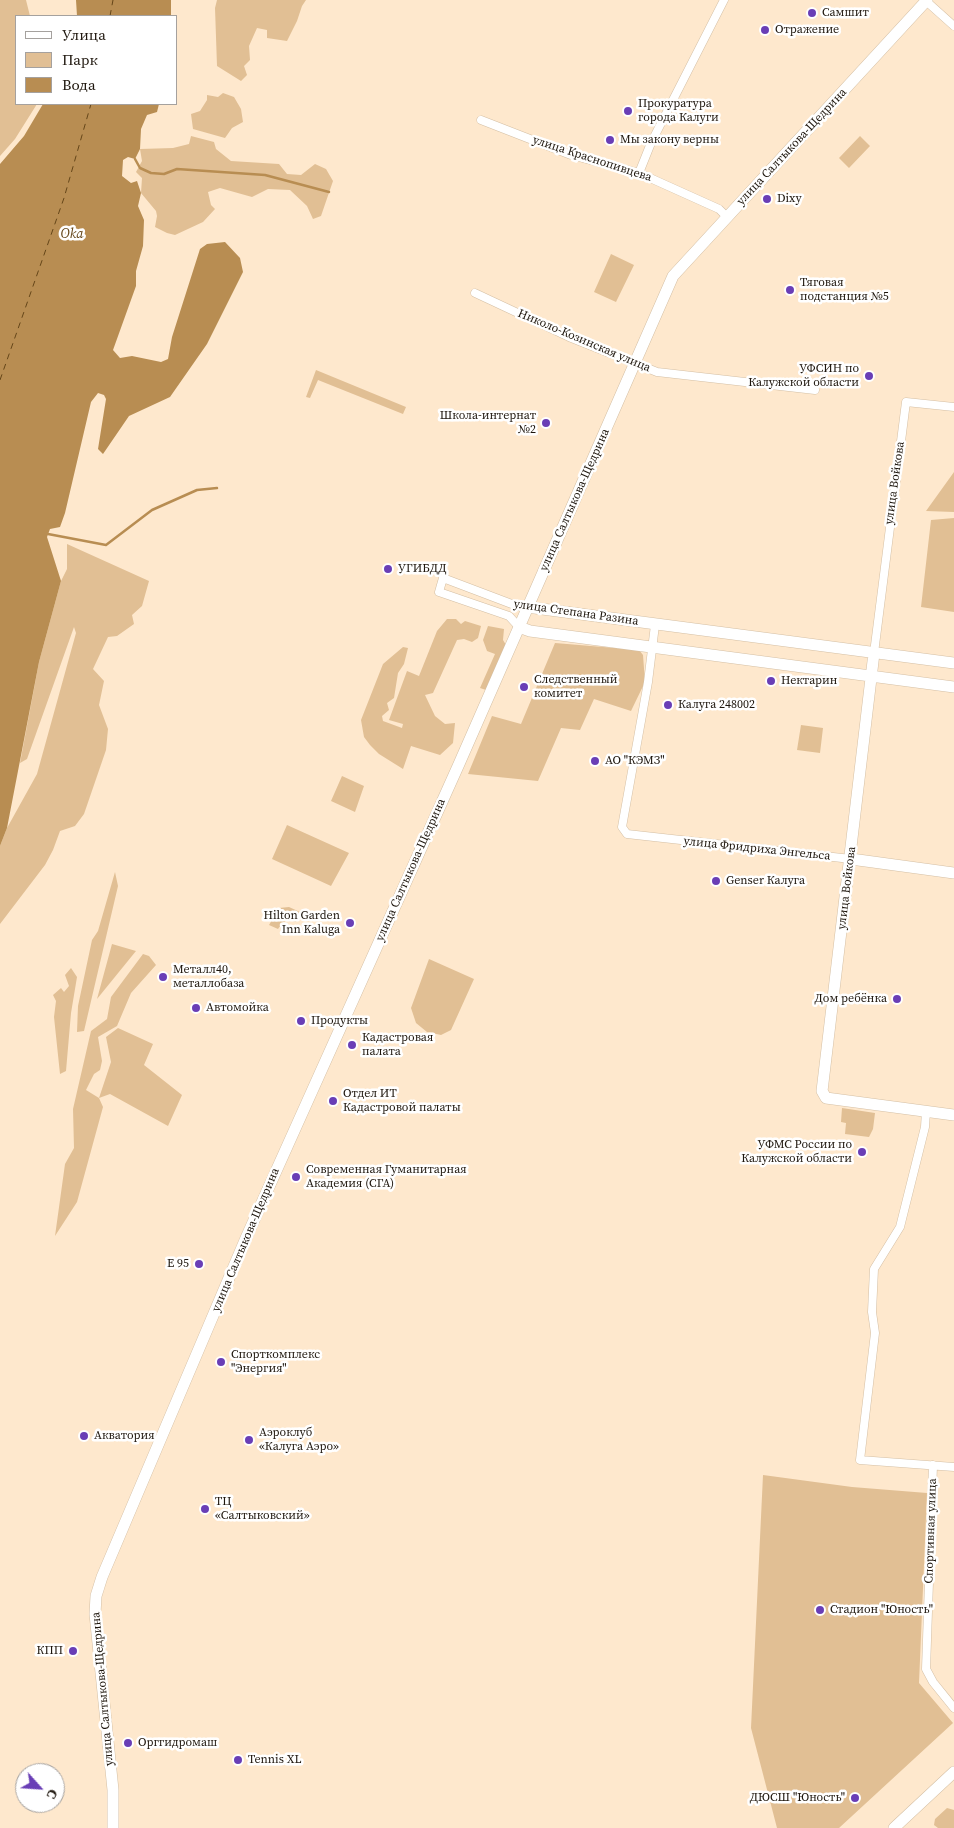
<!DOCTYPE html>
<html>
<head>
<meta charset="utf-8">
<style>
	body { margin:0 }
	#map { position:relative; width:954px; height:1828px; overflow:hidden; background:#fee8cd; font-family:"Source Serif 4",serif }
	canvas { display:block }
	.legend { position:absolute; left:15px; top:15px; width:162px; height:90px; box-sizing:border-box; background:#fff; border:1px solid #a5a19e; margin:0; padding:6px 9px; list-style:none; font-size:15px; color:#1d150c }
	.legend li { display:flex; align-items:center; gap:10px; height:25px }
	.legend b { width:25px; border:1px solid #a5a19e }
	.north { position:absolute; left:15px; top:1763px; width:50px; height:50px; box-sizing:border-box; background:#fff; border:1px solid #a5a19e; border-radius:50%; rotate:116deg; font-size:14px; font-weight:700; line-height:20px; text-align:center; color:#1d150c }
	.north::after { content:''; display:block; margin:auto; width:18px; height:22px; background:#693eb6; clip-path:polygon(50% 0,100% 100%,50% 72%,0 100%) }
</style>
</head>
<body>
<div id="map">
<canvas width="954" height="1828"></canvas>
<ul class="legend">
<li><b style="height:6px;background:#fff"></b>Улица</li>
<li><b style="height:14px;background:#e1bf94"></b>Парк</li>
<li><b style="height:14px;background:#b88d52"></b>Вода</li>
</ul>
<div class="north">С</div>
</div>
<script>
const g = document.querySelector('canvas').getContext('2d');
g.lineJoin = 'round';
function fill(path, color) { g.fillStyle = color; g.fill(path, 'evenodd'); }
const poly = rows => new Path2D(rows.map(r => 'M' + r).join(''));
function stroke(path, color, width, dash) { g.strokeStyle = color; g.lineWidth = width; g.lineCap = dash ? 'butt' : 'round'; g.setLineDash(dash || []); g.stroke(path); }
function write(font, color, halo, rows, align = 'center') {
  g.font = font + ' "Source Serif 4",serif'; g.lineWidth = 5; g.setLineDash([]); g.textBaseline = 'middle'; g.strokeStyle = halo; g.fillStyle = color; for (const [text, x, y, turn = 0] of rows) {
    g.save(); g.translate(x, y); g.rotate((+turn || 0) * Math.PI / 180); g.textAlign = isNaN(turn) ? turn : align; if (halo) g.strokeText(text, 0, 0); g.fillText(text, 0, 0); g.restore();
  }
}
fill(poly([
	[0,0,26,0,30,16,16,16,16,104,37,104,15,139,0,156],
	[217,0,306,0,302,6,297,21,287,41,267,38,267,30,257,28,249,46,250,60,244,66,247,75,241,81,217,66,215,8],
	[223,93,234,97,241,109,243,122,232,128,225,138,193,129,191,114,200,111,207,100,207,95,218,97],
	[191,136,214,142,216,149,231,161,279,164,287,174,301,175,315,164,326,169,333,181,321,216,313,219,307,206,290,190,268,189,252,197,220,188,208,192,211,205,215,209,203,222,175,235,167,233,155,227,157,216,156,211,141,193,142,178,136,172,142,161,140,149,173,148,189,144],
	[860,136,870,146,849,168,839,158],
	[611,254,634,265,616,302,594,292],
	[316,370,406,407,403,414,318,380,310,398,306,397],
	[954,472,954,512,926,511],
	[954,518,954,612,921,607,931,520],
	[67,544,149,581,142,606,132,615,134,624,117,636,108,637,93,669,104,681,99,705,108,729,106,750,84,814,75,826,60,831,53,850,45,865,0,924,0,846,7,828,37,774,76,633,74,627,27,759,20,763,39,662,61,581,67,569],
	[447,619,456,619,461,624,465,621,481,626,478,638,472,642,464,639,457,640,433,693,425,695,435,716,445,724,455,723,453,743,440,755,411,746,403,769,379,754,370,745,364,737,361,720,383,664,403,647,408,648,404,664,398,673,394,698,387,703,389,710,382,716,383,721,402,728,403,724,389,720,407,671,419,676,437,631],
	[488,626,504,629,503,640,506,645,486,690,480,688,495,654,487,651,483,640],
	[555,643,639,650,643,655,645,682,631,711,594,699,580,730,561,728,538,781,468,774,492,716,521,724],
	[801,725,823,728,820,753,797,750],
	[342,776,364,786,355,812,331,801],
	[287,825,349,853,331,886,272,859],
	[115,872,118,886,84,1031,77,1032,78,1006,92,940,98,931],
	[289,907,300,912,296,922,289,920,283,922,278,929,269,925,279,908],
	[112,944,136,951,97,999],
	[143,954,149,956,156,965,131,993,117,1026,98,1037,102,1061,100,1070,94,1074,86,1090,99,1098,111,1062,106,1037,118,1028,153,1044,144,1065,182,1095,168,1126,110,1094,99,1098,103,1107,77,1202,55,1236,65,1164,74,1148,73,1109,91,1031,107,1019,111,997],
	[429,959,474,979,451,1030,441,1035,427,1032,416,1023,411,1008],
	[71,968,77,977,71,1013,66,1071,60,1074,54,1017,56,1001,53,995,61,988,64,992,69,986,65,975],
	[842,1108,875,1113,873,1129,869,1137,845,1134,846,1123,841,1122],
	[763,1475,852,1487,927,1493,919,1683,953,1723,839,1828,777,1828,751,1728],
	[947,1808,954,1810,954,1828,938,1828,934,1825,935,1819]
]), '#e1bf94');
fill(poly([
	[76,0,171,0,171,16,77,16],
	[43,104,159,104,157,112,147,115,141,129,140,149,135,159,128,157,123,160,122,176,131,183,137,181,141,193,138,206,144,220,143,246,136,271,136,286,113,350,120,358,132,356,161,362,168,359,172,337,200,249,207,244,225,242,240,258,243,272,207,344,170,397,129,416,103,454,98,449,106,399,104,395,98,393,91,402,65,513,60,527,50,529,47,537,61,581,39,662,7,828,0,846,0,164,24,136]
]), '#b88d52');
stroke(poly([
	[135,159,140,168,151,173,164,174,177,169,265,175,329,192],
	[48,534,106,545,152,510,197,490,217,488]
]), '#b88d52', 2.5);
stroke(poly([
	[110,16,113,0],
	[0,380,64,198,91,104]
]), '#654619', 1, [6, 5]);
const street = poly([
	[926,1,954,26],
	[481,120,571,155,639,173,719,209,727,217],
	[639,173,651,143,724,0],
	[475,293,569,337,657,372,815,390],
	[655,625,648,682,622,827,627,834,851,859],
	[519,627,509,616,439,592,443,578,517,606,527,607],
	[874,653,906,402,954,407],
	[926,1111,925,1127,900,1227,874,1269,872,1312,875,1333,860,1460,954,1467],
	[933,1465,926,1669,933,1682,954,1708]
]);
const secondary = poly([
	[527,607,954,663],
	[519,627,530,631,954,687],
	[874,653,822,1091,826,1098,954,1115],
	[851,859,954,873],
	[113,1828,113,1790,95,1614,96,1596,102,1577,246,1238,459,764,673,276,927,0],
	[894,1828,954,1772]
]);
stroke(street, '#d4bfa4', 9);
stroke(secondary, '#d4bfa4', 12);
stroke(street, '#fff', 8);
stroke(secondary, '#fff', 11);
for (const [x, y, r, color] of [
	[812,13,5,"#693eb6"],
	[765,30,5,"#693eb6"],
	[628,111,5,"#693eb6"],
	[610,140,5,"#693eb6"],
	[767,199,5,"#693eb6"],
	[790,290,5,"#693eb6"],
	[869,376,5,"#693eb6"],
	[546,423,5,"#693eb6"],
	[388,569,5,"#693eb6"],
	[771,681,5,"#693eb6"],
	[524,687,5,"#693eb6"],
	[668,705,5,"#693eb6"],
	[595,761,5,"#693eb6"],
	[716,881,5,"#693eb6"],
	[350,923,5,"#693eb6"],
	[163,977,5,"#693eb6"],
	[897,999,5,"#693eb6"],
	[196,1008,5,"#693eb6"],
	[301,1021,5,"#693eb6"],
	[352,1045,5,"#693eb6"],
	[333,1101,5,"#693eb6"],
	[862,1152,5,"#693eb6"],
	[296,1177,5,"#693eb6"],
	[199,1264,5,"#693eb6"],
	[221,1362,5,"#693eb6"],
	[84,1436,5,"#693eb6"],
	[249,1440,5,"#693eb6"],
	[205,1509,5,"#693eb6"],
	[820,1610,5,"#693eb6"],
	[73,1651,5,"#693eb6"],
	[128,1743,5,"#693eb6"],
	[238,1760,5,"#693eb6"],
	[855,1798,5,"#693eb6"]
]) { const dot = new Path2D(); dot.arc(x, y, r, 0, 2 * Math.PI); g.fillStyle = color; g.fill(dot); stroke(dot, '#fff', 2); }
write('12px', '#1d150c', '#fff', [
	["Самшит",822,13],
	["Отражение",775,30],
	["Прокуратура",638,104],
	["города Калуги",638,118],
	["Мы закону верны",620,140],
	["Dixy",777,199],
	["Тяговая",800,283],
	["подстанция №5",800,297],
	["УФСИН по",859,369,"right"],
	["Калужской области",859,383,"right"],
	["Школа-интернат",536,416,"right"],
	["№2",536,430,"right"],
	["УГИБДД",398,569],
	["Следственный",534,680],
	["комитет",534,694],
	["Нектарин",781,681],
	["Калуга 248002",678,705],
	["АО \"КЭМЗ\"",605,761],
	["Genser Калуга",726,881],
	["Hilton Garden",340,916,"right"],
	["Inn Kaluga",340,930,"right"],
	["Металл40,",173,970],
	["металлобаза",173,984],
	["Дом ребёнка",887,999,"right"],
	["Автомойка",206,1008],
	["Продукты",311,1021],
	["Кадастровая",362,1038],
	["палата",362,1052],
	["Отдел ИТ",343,1094],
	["Кадастровой палаты",343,1108],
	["УФМС России по",852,1145,"right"],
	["Калужской области",852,1159,"right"],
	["Современная Гуманитарная",306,1170],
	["Академия (СГА)",306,1184],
	["Е 95",189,1264,"right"],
	["Спорткомплекс",231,1355],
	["\"Энергия\"",231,1369],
	["Аэроклуб",259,1433],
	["«Калуга Аэро»",259,1447],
	["Акватория",94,1436],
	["ТЦ",215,1502],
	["«Салтыковский»",215,1516],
	["Стадион \"Юность\"",830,1610],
	["КПП",63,1651,"right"],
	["Орггидромаш",138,1743],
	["Tennis XL",248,1760],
	["ДЮСШ \"Юность\"",845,1798,"right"]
], 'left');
write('12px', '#1d150c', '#fff', [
	["улица Салтыкова-Щедрина",792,147,-47],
	["улица Краснопивцева",592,159,18],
	["Николо-Козинская улица",584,341,23],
	["улица Войкова",895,483,-82],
	["улица Салтыкова-Щедрина",575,500,-66],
	["улица Степана Разина",576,613,8],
	["улица Фридриха Энгельса",757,849,6],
	["улица Салтыкова-Щедрина",411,870,-66],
	["улица Войкова",847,888,-83],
	["улица Салтыкова-Щедрина",246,1240,-67],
	["Спортивная улица",931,1531,-88],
	["улица Салтыкова-Щедрина",103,1689,-95]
]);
write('italic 14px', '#654619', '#fff', [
	["Oka",72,234]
]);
</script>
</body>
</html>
